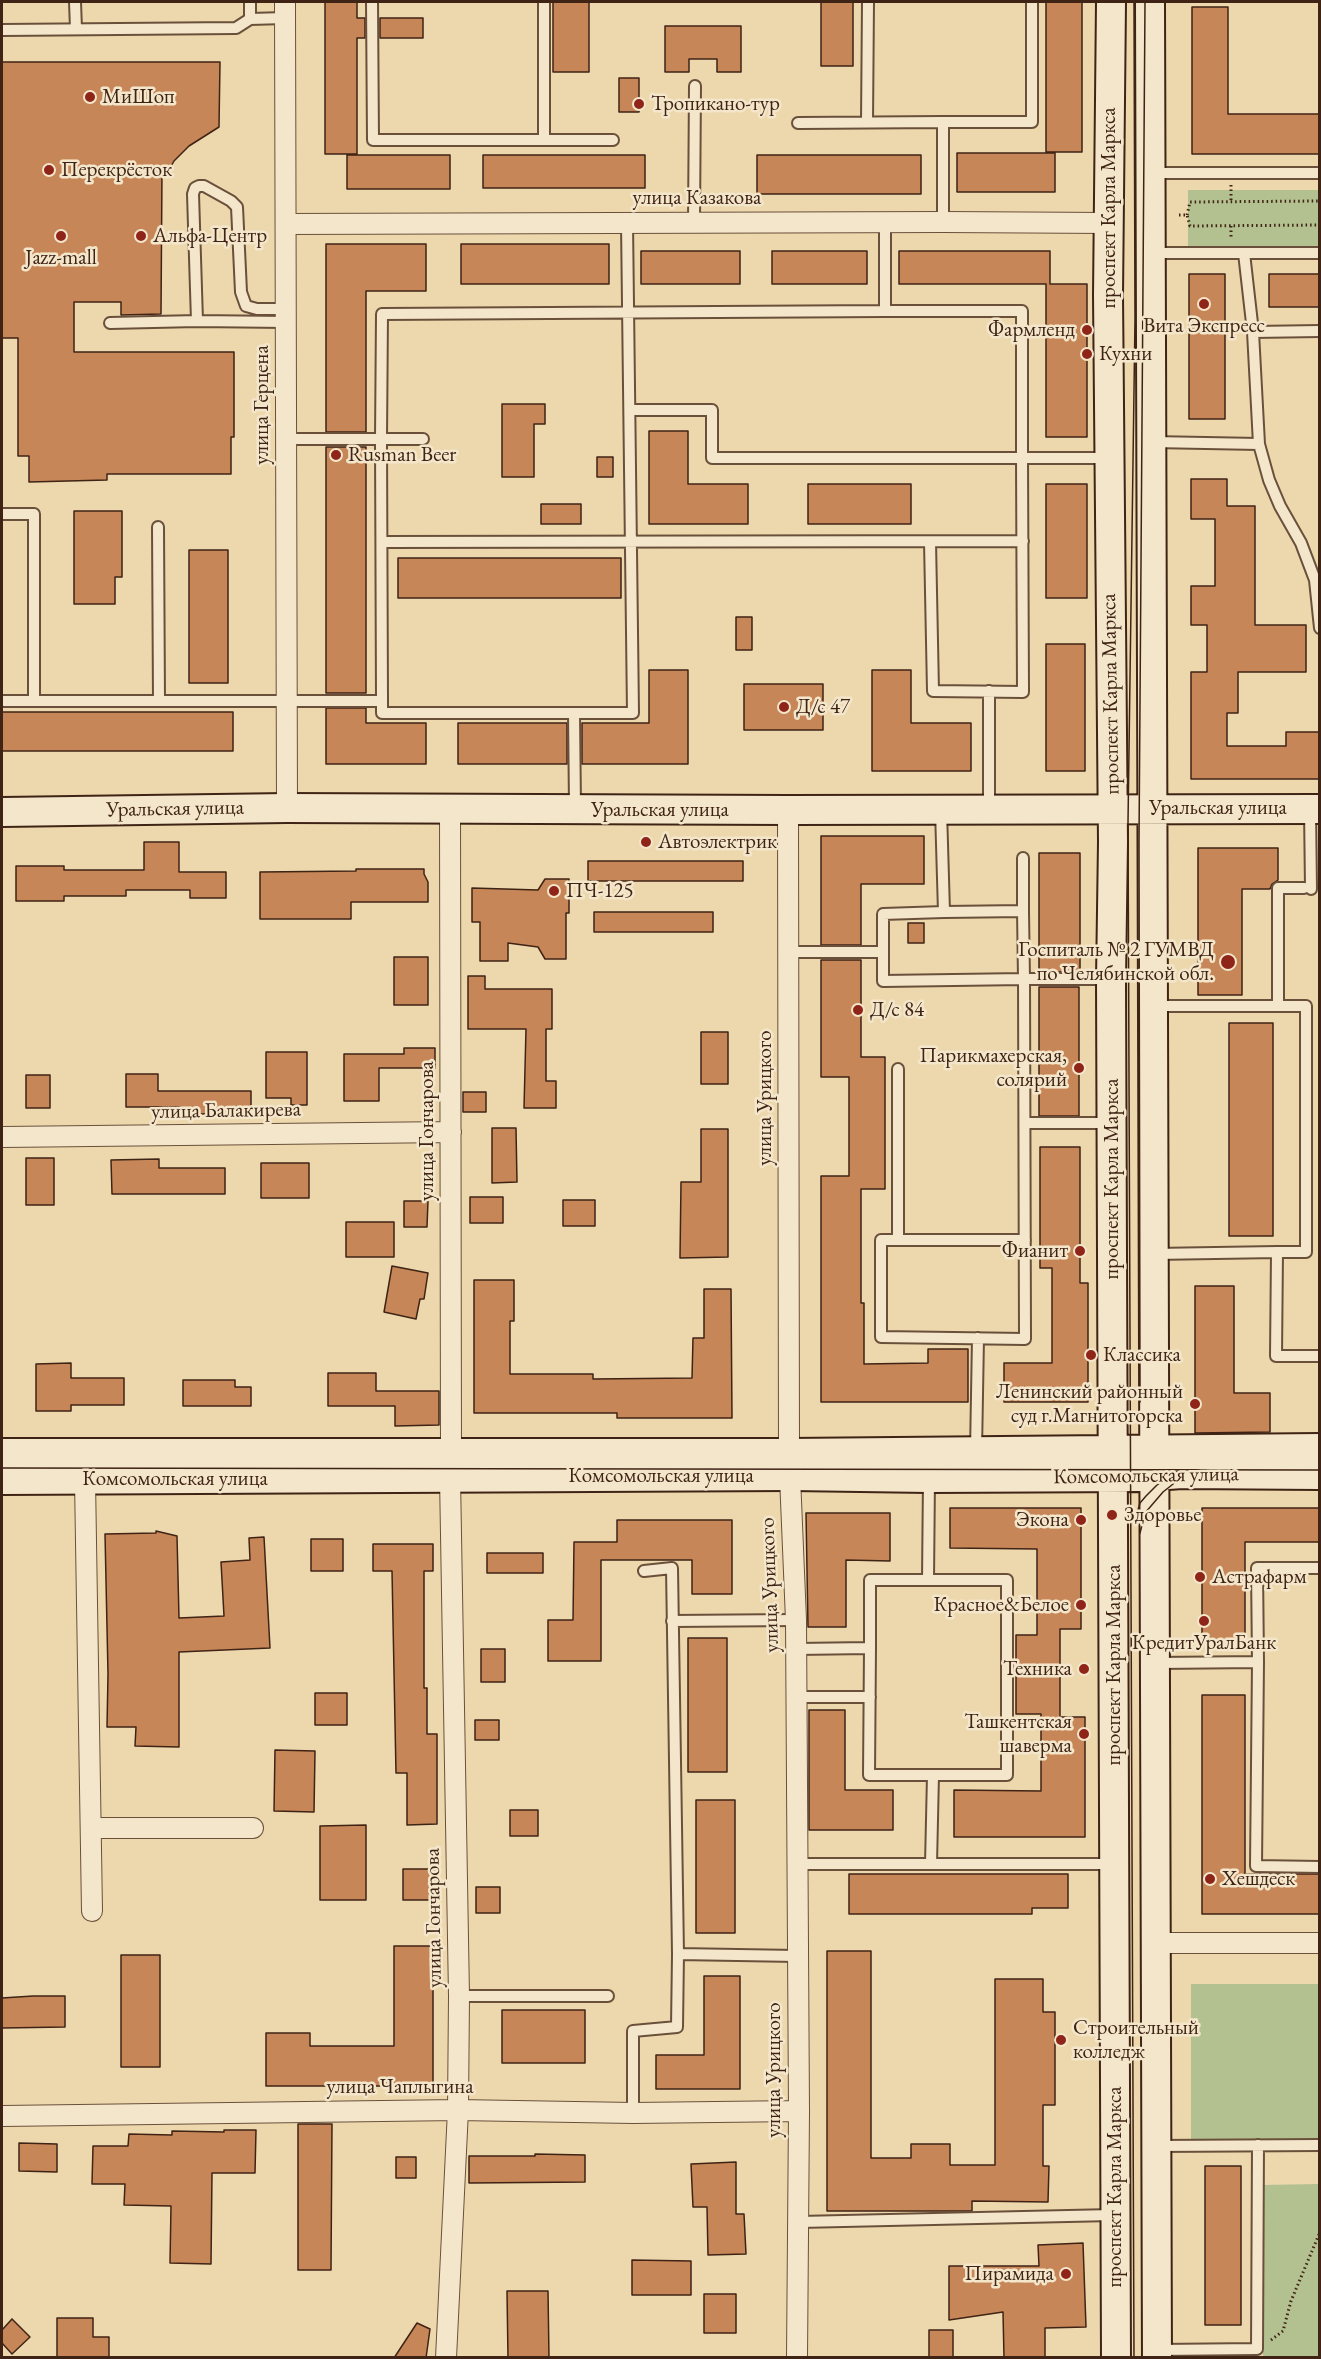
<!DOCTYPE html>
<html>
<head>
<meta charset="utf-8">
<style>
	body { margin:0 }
	#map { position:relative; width:1321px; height:2359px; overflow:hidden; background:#edd8ae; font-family:"EB Garamond",serif }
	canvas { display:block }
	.frame { position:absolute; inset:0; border:3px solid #3f2315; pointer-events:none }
</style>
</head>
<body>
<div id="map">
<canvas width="1321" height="2359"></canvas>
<div class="frame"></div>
</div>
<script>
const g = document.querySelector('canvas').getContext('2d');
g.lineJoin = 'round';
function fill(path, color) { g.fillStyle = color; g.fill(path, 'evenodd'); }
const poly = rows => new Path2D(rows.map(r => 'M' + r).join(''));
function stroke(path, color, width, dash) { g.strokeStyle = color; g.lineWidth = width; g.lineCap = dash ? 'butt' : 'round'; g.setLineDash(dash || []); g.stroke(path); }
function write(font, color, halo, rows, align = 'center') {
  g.font = font + ' "EB Garamond",serif'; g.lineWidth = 5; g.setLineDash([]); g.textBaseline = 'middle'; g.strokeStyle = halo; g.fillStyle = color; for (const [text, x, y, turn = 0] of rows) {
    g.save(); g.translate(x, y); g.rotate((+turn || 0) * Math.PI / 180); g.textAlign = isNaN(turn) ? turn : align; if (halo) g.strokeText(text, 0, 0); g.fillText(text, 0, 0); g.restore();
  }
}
fill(poly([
	[1188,190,1319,190,1319,260,1188,260],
	[1191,1984,1319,1984,1319,2142,1191,2142],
	[1319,2184,1319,2357,1263,2356,1261,2185]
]), '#b3c08f');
const building = poly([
	[325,2,357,2,357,18,365,18,365,38,357,38,357,154,325,154,325,2],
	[553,2,589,2,589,72,553,72,553,2],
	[821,2,853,2,853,66,821,66,821,2],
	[1046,2,1082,2,1082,152,1046,152,1046,2],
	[1192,7,1228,7,1228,114,1320,114,1320,154,1192,154,1192,7],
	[380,18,423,18,423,38,380,38,380,18],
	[665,26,741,26,741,72,717,72,717,59,689,59,689,72,665,72,665,26],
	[2,62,220,62,219,127,189,146,174,161,169,170,162,171,161,314,121,315,121,302,74,302,74,352,234,352,234,437,231,437,231,474,107,474,107,480,29,482,29,456,18,456,18,338,2,338,2,62],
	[619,78,639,78,639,112,619,112,619,78],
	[957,153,1055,153,1055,192,957,192,957,153],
	[347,155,450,155,450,189,347,189,347,155],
	[483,155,645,155,645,188,483,188,483,155],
	[757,155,921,155,921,194,757,194,757,155],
	[326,244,426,244,426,291,366,291,366,432,326,432,326,244],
	[461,244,609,244,609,284,461,284,461,244],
	[641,251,740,251,740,284,641,284,641,251],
	[772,251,867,251,867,284,772,284,772,251],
	[899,251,1050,251,1050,284,1087,284,1087,437,1046,437,1046,284,899,284,899,251],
	[1189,274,1225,274,1225,419,1189,419,1189,274],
	[1269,274,1320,274,1320,307,1269,307,1269,274],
	[502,404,545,404,545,424,534,424,534,477,502,477,502,404],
	[649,431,688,431,688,484,748,484,748,524,649,524,649,431],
	[326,447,366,447,366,693,326,693,326,447],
	[597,457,613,457,613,477,597,477,597,457],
	[1191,479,1227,479,1227,506,1255,506,1255,625,1306,625,1306,672,1238,672,1238,713,1227,713,1227,746,1286,746,1286,732,1320,732,1320,779,1191,779,1191,672,1207,672,1207,625,1191,625,1191,586,1215,586,1215,519,1191,519,1191,479],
	[808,484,911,484,911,524,808,524,808,484],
	[1046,484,1087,484,1087,598,1046,598,1046,484],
	[541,504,581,504,581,524,541,524,541,504],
	[74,511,122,511,122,577,115,577,115,604,74,604,74,511],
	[189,550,228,550,228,683,189,683,189,550],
	[398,558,621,558,621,598,398,598,398,558],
	[736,617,752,617,752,650,736,650,736,617],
	[1046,644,1085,644,1085,771,1046,771,1046,644],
	[649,670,688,670,688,764,582,764,582,723,649,723,649,670],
	[872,670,911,670,911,723,971,723,971,771,872,771,872,670],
	[744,684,823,684,823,730,744,730,744,684],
	[326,708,366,708,366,723,426,723,426,764,326,764,326,708],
	[2,712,233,712,233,751,2,751,2,712],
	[458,723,567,723,567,764,458,764,458,723],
	[821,836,924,836,924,884,861,884,861,945,821,945,821,836],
	[144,842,179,842,179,872,226,872,226,898,190,898,190,890,126,890,126,896,64,896,64,901,16,901,16,866,64,866,64,870,144,870,144,842],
	[1198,848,1278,848,1278,880,1272,884,1270,889,1242,889,1242,995,1198,995,1198,848],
	[1039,853,1080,853,1080,972,1039,972,1039,853],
	[588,861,743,861,743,881,588,881,588,861],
	[356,869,424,869,424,874,428,882,428,902,351,902,351,919,260,919,260,872,356,871,356,869],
	[545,879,569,879,569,913,566,913,566,959,545,959,538,947,508,943,508,961,480,961,480,922,472,922,472,888,538,890,545,879],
	[594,912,713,912,713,932,594,932,594,912],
	[908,923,924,923,924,943,908,943,908,923],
	[394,957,428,957,428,1005,394,1005,394,957],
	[821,960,861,960,861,1057,885,1057,885,1189,861,1189,861,1303,864,1303,864,1364,928,1363,928,1349,968,1349,968,1402,821,1402,821,1176,849,1176,849,1077,821,1077,821,960],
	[468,976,485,976,485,989,552,989,552,1029,546,1029,546,1081,556,1081,556,1108,524,1108,526,1029,468,1029,468,976],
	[1039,987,1079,987,1079,1116,1039,1116,1039,987],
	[1229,1023,1273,1023,1273,1236,1229,1236,1229,1023],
	[701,1032,728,1032,728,1084,701,1084,701,1032],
	[404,1048,435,1048,435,1068,379,1068,379,1101,344,1101,344,1054,404,1054,404,1048],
	[266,1052,307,1052,307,1105,291,1105,291,1098,266,1098,266,1052],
	[126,1074,158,1074,158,1091,251,1091,251,1114,180,1114,180,1107,126,1107,126,1074],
	[26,1075,50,1075,50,1108,26,1108,26,1075],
	[463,1092,486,1092,486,1112,463,1112,463,1092],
	[492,1128,516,1128,517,1182,492,1183,492,1128],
	[701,1129,728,1129,728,1257,680,1258,681,1182,701,1182,701,1129],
	[1040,1147,1080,1147,1080,1283,1088,1283,1088,1402,1004,1402,1004,1363,1052,1363,1052,1268,1040,1268,1040,1147],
	[26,1158,54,1158,54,1205,26,1205,26,1158],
	[159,1159,159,1168,225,1168,225,1194,112,1194,111,1160,159,1159],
	[261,1163,309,1163,309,1198,261,1198,261,1163],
	[470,1197,503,1197,503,1223,470,1223,470,1197],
	[563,1200,595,1200,595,1226,563,1226,563,1200],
	[404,1201,428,1201,427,1227,404,1227,404,1201],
	[346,1222,394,1222,394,1257,346,1257,346,1222],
	[392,1266,428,1273,424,1299,420,1299,416,1319,384,1312,392,1266],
	[474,1280,514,1280,514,1321,510,1321,510,1374,593,1374,593,1379,692,1378,693,1338,704,1338,704,1289,731,1289,732,1418,617,1418,617,1413,474,1413,474,1280],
	[1195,1286,1234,1286,1234,1393,1270,1393,1270,1432,1195,1433,1195,1286],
	[71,1363,71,1378,124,1378,124,1405,71,1405,71,1411,36,1411,36,1364,71,1363],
	[328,1373,376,1373,376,1391,439,1391,439,1425,395,1426,395,1406,328,1406,328,1373],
	[183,1380,235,1380,235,1387,251,1387,251,1406,183,1406,183,1380],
	[950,1508,1081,1508,1081,1629,1060,1629,1060,1717,1085,1717,1085,1837,954,1837,954,1790,1041,1791,1041,1714,1016,1714,1016,1635,1037,1635,1037,1549,950,1548,950,1508],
	[1202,1508,1320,1508,1320,1542,1245,1542,1245,1641,1202,1641,1202,1508],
	[806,1513,890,1513,890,1561,846,1560,846,1627,808,1627,806,1513],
	[617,1520,732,1520,732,1594,692,1594,692,1560,601,1560,601,1661,548,1661,548,1620,573,1620,574,1542,617,1542,617,1520],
	[156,1531,177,1536,179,1618,224,1616,221,1562,250,1560,249,1538,264,1537,270,1648,179,1652,179,1747,135,1746,136,1727,107,1727,108,1674,105,1534,156,1533,156,1531],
	[311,1539,343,1539,343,1571,311,1571,311,1539],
	[373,1544,433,1544,433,1571,424,1571,424,1688,427,1688,427,1734,437,1734,437,1824,407,1825,407,1773,396,1773,392,1571,373,1571,373,1544],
	[487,1553,543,1553,543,1573,487,1573,487,1553],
	[688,1638,727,1638,727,1772,688,1772,688,1638],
	[481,1649,505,1649,505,1682,481,1682,481,1649],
	[315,1693,347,1693,347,1725,315,1725,315,1693],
	[1202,1695,1245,1695,1245,1874,1320,1874,1320,1914,1202,1914,1202,1695],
	[809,1710,845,1710,845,1790,893,1790,893,1830,809,1830,809,1710],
	[475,1720,499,1720,499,1740,475,1740,475,1720],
	[275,1750,315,1751,314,1812,274,1811,275,1750],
	[696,1800,735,1800,735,1933,696,1933,696,1800],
	[510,1810,538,1810,538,1836,510,1836,510,1810],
	[366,1825,366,1900,320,1900,320,1826,366,1825],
	[403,1869,435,1869,435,1900,403,1900,403,1869],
	[849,1874,1068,1874,1068,1908,1032,1908,1032,1914,849,1914,849,1874],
	[476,1887,500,1887,500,1913,476,1913,476,1887],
	[394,1946,433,1946,433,2086,266,2086,266,2033,310,2033,310,2046,394,2046,394,1946],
	[827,1951,871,1951,871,2158,911,2158,911,2144,950,2144,950,2165,995,2165,995,1979,1043,1979,1043,2012,1055,2012,1055,2105,1043,2105,1043,2166,1049,2166,1048,2202,972,2201,972,2211,827,2211,827,1951],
	[121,1955,160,1955,160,2067,121,2067,121,1955],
	[704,1976,740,1976,740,2089,656,2089,656,2055,704,2055,704,1976],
	[33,1996,65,1996,65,2027,2,2028,2,1998,33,1996],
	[502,2010,585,2010,585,2063,502,2063,502,2010],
	[298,2124,332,2124,331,2270,298,2270,298,2124],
	[224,2130,256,2130,255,2173,212,2173,211,2264,170,2263,171,2206,124,2205,125,2184,92,2184,93,2146,128,2146,129,2134,172,2135,172,2131,224,2132,224,2130],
	[19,2143,57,2144,57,2172,19,2171,19,2143],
	[535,2154,585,2155,585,2182,469,2183,469,2156,535,2156,535,2154],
	[396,2157,416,2157,416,2178,396,2178,396,2157],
	[736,2162,736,2214,744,2214,746,2254,708,2255,707,2207,693,2207,691,2164,736,2162],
	[1205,2166,1241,2166,1241,2325,1205,2325,1205,2166],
	[1083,2243,1086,2327,1045,2328,1045,2358,1004,2358,1003,2312,949,2320,949,2266,1039,2266,1038,2245,1083,2243],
	[632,2260,691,2261,691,2295,632,2295,632,2260],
	[507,2291,548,2291,549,2358,508,2358,507,2291],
	[704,2294,736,2294,736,2333,704,2333,704,2294],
	[57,2318,93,2318,93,2337,109,2337,109,2358,57,2358,57,2318],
	[12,2319,30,2337,12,2354,2,2343,2,2330,12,2319],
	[417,2323,430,2329,426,2358,394,2358,417,2323],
	[929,2330,953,2330,953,2358,929,2358,929,2330]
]);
fill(building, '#c78658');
stroke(building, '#3f2315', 1.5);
const lane = poly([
	[75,2,76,29],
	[250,2,250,19],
	[372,2,373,140,613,140],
	[544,2,544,140],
	[2,30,236,28,250,19,285,18],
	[867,122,868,2],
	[943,122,1032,122,1032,2],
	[798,123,943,122,943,222],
	[1151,173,1320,173],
	[694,222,695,86],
	[1151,253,1244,253,1253,332,1320,331],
	[1244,253,1320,253],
	[885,311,1022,311,1022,458,1108,458],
	[197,321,193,194,195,188,199,186,204,186,231,201,237,207,241,292,246,306,257,309,286,309],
	[110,323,197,321,286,322],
	[630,410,712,410,712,458,1022,458,1023,692,933,691,930,542],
	[286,439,381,439,382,701],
	[423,439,381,439,382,314,885,311,885,222],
	[1152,442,1259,444,1253,332],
	[1259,444,1269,480,1280,506,1301,543,1315,580,1320,628],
	[2,514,34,514,34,701],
	[158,527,159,701],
	[382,542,1023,541],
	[989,691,989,808],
	[4,701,382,701,382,713,633,713,627,223],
	[574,713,575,807],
	[1310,809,1311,889],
	[1023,858,1023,911],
	[789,952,883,952,883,914,944,912,941,810],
	[883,952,883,981,1024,979,1023,911,944,912],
	[1155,1006,1306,1006,1306,1252,1277,1252],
	[1278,1006,1278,888,1304,888],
	[898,1069,898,1240,881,1240,881,1337,1025,1339,1024,979,1111,979],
	[1025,1123,1112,1123],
	[898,1240,1025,1240],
	[1154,1254,1277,1252,1276,1356,1320,1356],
	[976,1451,978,1338],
	[928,1580,929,1478],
	[672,1621,796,1620],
	[796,1649,870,1648,870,1580,1007,1580,1007,1775,869,1775,870,1648],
	[1258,1662,1256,1866,1320,1867],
	[1157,1663,1258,1662,1257,1568,1320,1568],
	[796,1697,870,1697],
	[797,1864,1114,1864],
	[931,1864,933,1775],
	[678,1954,797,1956],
	[459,1996,608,1996],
	[633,2113,633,2031,677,2027,678,1954,672,1568,644,1571],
	[1157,2146,1320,2145],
	[799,2222,1113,2215],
	[1157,2350,1257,2349,1258,2145]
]);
const street = poly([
	[285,2,287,808],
	[286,224,943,222,1108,223],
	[450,809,451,1452],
	[788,810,789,1453,796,1620,799,2111,797,2358],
	[2,1137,451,1132],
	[85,1480,92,1911],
	[91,1828,253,1828],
	[1156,1943,1320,1943],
	[2,2116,458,2110,633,2113,799,2111],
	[446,2358,458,2110,459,1996,450,1477]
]);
const secondary = poly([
	[1111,2,1108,295,1113,842,1111,979,1116,2358],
	[1150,2,1157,2358],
	[2,812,287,808,788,810,1320,809],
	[2,1453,789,1453,1320,1448],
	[2,1480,791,1476,929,1478,1140,1477,1182,1474,1320,1475]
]);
stroke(lane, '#6a503b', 14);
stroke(street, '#6a503b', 22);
stroke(secondary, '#3f2315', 32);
stroke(poly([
	[1231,185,1231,202],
	[1179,215,1187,215,1190,226,1320,225],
	[1187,215,1190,202,1320,201],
	[1231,226,1231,239],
	[1271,2340,1283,2331,1291,2301,1320,2232]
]), '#3f2315', 3, [1.5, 3]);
stroke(lane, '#f3e6ca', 10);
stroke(street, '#f3e6ca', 20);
stroke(secondary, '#f3e6ca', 28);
stroke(poly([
	[1140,1402,1139,841,1145,2],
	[2,1468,1320,1470],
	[1136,1517,1140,1503,1146,1496,1157,1485,1179,1470],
	[1140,1533,1145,1513,1163,1492,1182,1477],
	[1134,2358,1128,822,1135,318,1134,2]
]), '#3f2315', 1.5);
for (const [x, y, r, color] of [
	[90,97,6,"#8f2418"],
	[639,104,6,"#8f2418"],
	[49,170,6,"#8f2418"],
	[61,236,6,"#8f2418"],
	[141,236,6,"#8f2418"],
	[1204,304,6,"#8f2418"],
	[1087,330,6,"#8f2418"],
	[1087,354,6,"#8f2418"],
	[336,455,6,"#8f2418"],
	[784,707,6,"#8f2418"],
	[646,842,6,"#8f2418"],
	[554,891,6,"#8f2418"],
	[1228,962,8,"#8f2418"],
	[858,1010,6,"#8f2418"],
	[1079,1068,6,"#8f2418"],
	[1080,1251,6,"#8f2418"],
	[1091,1355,6,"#8f2418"],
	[1195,1404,6,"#8f2418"],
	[1112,1515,6,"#8f2418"],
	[1081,1520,6,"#8f2418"],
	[1200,1577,6,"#8f2418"],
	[1081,1605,6,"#8f2418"],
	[1204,1621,6,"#8f2418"],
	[1084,1669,6,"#8f2418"],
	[1084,1734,6,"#8f2418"],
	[1210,1879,6,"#8f2418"],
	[1061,2040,6,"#8f2418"],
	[1066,2274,6,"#8f2418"]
]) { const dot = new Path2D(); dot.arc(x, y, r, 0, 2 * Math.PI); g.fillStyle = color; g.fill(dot); stroke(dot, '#f3e6ca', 2); }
write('21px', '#3f2315', '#f3e6ca', [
	["МиШоп",102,97],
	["Тропикано-тур",651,104],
	["Перекрёсток",61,170],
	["Альфа-Центр",153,236],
	["Jazz-mall",61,258,"center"],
	["Вита Экспресс",1204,326,"center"],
	["Фармленд",1075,330,"right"],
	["Кухни",1099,354],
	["Rusman Beer",348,455],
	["Д/с 47",796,707],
	["Автоэлектрик",658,842],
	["ПЧ-125",566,891],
	["Госпиталь № 2 ГУМВД",1214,950,"right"],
	["по Челябинской обл.",1214,974,"right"],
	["Д/с 84",870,1010],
	["Парикмахерская,",1067,1056,"right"],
	["солярий",1067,1080,"right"],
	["Фианит",1068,1251,"right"],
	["Классика",1103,1355],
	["Ленинский районный",1183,1392,"right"],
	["суд г.Магнитогорска",1183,1416,"right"],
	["Здоровье",1124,1515],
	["Экона",1069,1520,"right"],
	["Астрафарм",1212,1577],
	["Красное&Белое",1069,1605,"right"],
	["КредитУралБанк",1204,1643,"center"],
	["Техника",1072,1669,"right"],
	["Ташкентская",1072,1722,"right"],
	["шаверма",1072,1746,"right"],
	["Хешдеск",1222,1879],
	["Строительный",1073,2028],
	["колледж",1073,2052],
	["Пирамида",1054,2274,"right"]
], 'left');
write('21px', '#3f2315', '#f3e6ca', [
	["улица Казакова",697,198],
	["проспект Карла Маркса",1109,208,-90],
	["улица Герцена",262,405,-90],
	["проспект Карла Маркса",1111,694,-91],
	["Уральская улица",1218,808],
	["Уральская улица",175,809,-1],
	["Уральская улица",660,810],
	["улица Урицкого",765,1098,-90],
	["улица Балакирева",226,1111,-1],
	["улица Гончарова",427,1131,-90],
	["проспект Карла Маркса",1112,1179,-90],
	["Комсомольская улица",661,1476],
	["Комсомольская улица",1146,1476,-1],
	["Комсомольская улица",175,1479],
	["улица Урицкого",770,1585,-92],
	["проспект Карла Маркса",1114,1665,-90],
	["улица Гончарова",434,1918,-91],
	["улица Урицкого",774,2070,-90],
	["улица Чаплыгина",400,2087],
	["проспект Карла Маркса",1115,2187,-90]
]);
</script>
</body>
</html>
